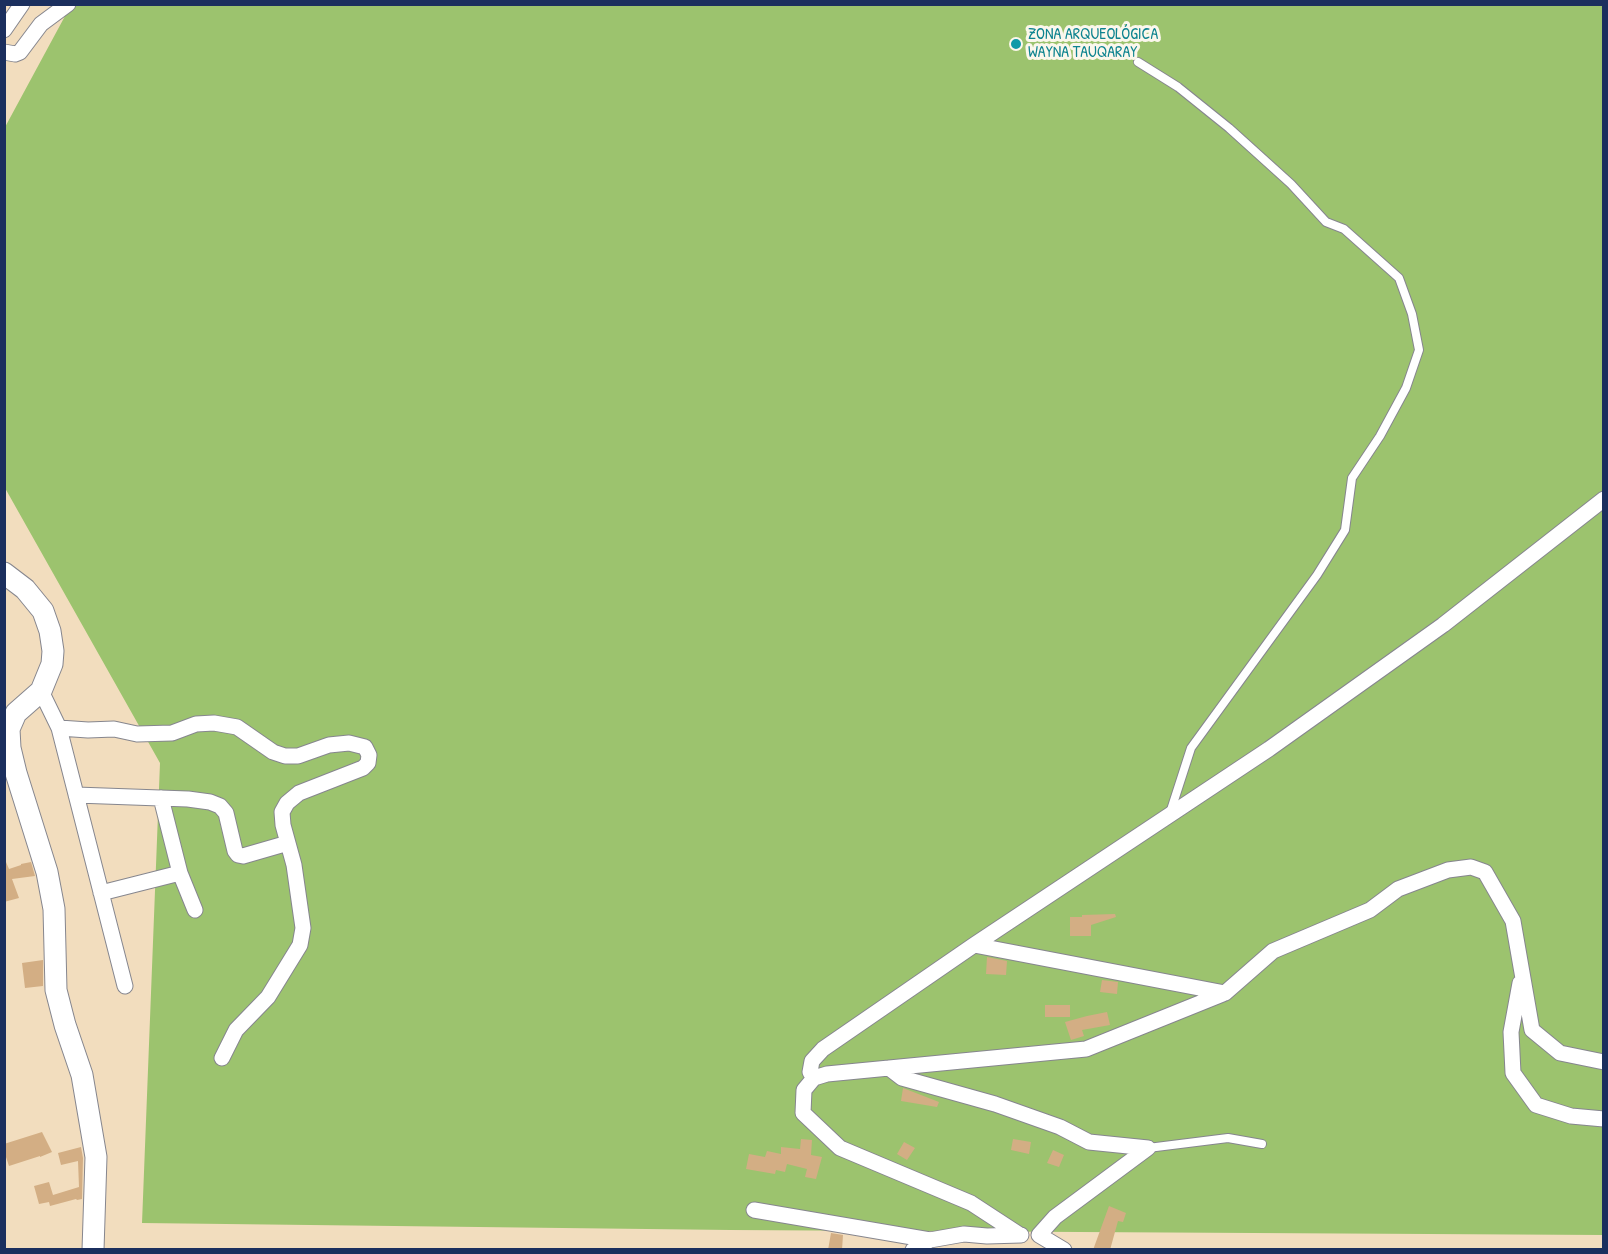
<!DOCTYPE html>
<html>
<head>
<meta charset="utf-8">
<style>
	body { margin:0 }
	#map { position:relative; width:1608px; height:1254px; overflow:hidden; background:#f2ddbe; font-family:"Patrick Hand",sans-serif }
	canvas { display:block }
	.frame { position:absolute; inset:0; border:6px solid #1b2f5e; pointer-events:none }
</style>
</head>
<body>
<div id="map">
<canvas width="1608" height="1254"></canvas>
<div class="frame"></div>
</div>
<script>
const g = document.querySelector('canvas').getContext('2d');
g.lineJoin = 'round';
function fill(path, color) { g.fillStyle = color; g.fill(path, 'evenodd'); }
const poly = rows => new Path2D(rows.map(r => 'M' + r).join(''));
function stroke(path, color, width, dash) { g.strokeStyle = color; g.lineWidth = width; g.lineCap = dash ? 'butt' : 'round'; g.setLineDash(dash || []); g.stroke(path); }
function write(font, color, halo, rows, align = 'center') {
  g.font = font + ' "Patrick Hand",sans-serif'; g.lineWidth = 6; g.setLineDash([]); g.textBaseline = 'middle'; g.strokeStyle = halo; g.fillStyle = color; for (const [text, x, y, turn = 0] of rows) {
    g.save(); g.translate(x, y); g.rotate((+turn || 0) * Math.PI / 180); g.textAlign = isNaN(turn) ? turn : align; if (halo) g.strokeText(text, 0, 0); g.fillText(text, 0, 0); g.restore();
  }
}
fill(poly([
	[71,5,1603,5,1603,1235,731,1230,142,1223,160,763,5,488,4,129]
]), '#9cc36e');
fill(poly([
	[4,862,6,862,9,869,21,865,21,864,31,862,35,876,12,879,19,898,4,902],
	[1115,914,1116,917,1091,925,1091,936,1070,936,1070,917,1082,917,1082,915],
	[987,957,1007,961,1006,975,986,974],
	[43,960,43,986,25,988,22,963],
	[1102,980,1118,982,1117,994,1100,992],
	[1045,1005,1070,1005,1070,1017,1045,1017],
	[1107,1012,1110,1025,1082,1030,1084,1036,1071,1040,1065,1022,1087,1016],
	[903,1088,939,1102,937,1107,901,1101],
	[42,1132,52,1152,40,1157,40,1156,9,1166,4,1151,4,1144],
	[801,1139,812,1140,811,1155,822,1157,816,1179,805,1177,807,1169,787,1164,785,1172,776,1170,775,1174,746,1169,749,1154,765,1157,767,1151,781,1154,781,1147,800,1149],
	[1013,1139,1031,1142,1029,1154,1011,1150],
	[904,1142,915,1148,907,1160,897,1154],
	[81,1147,83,1158,82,1199,77,1200,76,1199,50,1206,49,1202,39,1204,34,1186,49,1182,53,1195,79,1187,78,1161,61,1165,58,1153],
	[1053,1150,1064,1155,1059,1167,1047,1163],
	[1109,1206,1126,1213,1123,1222,1118,1221,1110,1250,1093,1250],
	[831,1233,843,1235,842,1250,828,1250]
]), '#d3ae84');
const service = poly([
	[1138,62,1178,87,1229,128,1291,184,1326,222,1344,229,1399,278,1412,314,1419,350,1406,388,1380,436,1352,478,1345,530,1317,575,1191,748,1170,813],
	[1148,1148,1228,1138,1262,1144]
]);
const minor = poly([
	[4,30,22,4],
	[4,52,15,54,20,52,41,24,68,4],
	[41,691,59,728,125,986],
	[59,728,88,730,114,729,137,734,172,733,196,724,214,723,237,727,273,752,285,756,298,756,329,745,349,743,365,747,369,755,368,763,363,768,299,793,287,803,282,812,283,825,294,865,303,928,300,945,268,997,236,1030,222,1058],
	[76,795,188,799,210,802,220,806,226,813,235,851,238,855,243,856,288,843],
	[161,798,180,873,195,910],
	[101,893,180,873],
	[974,945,1225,993],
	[1520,983,1511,1032,1513,1073,1536,1105,1571,1116,1604,1119],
	[889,1068,902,1078,995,1104,1060,1127,1089,1142,1148,1148,1055,1217,1039,1235,1064,1250],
	[814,1078,810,1072,812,1061,823,1049,974,945,1269,749,1443,625,1604,499],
	[754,1210,930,1240],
	[1020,1235,971,1203,840,1148,803,1113,804,1090,814,1078,827,1074,1086,1049,1225,993,1273,951,1370,910,1398,889,1448,870,1471,867,1485,872,1513,921,1532,1030,1560,1053,1604,1062],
	[913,1250,930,1240,964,1234,987,1236,1021,1235]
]);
const secondary = poly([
	[4,573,25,589,43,611,50,631,53,651,52,664,41,691,16,713,9,729,10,748,16,773,47,872,54,909,56,990,65,1025,82,1075,96,1157,93,1250]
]);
stroke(service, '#86868e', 10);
stroke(minor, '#86868e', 17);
stroke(secondary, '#86868e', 23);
stroke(service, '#fff', 8);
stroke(minor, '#fff', 15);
stroke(secondary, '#fff', 21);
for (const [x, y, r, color] of [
	[1016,44,6,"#0f9aa8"]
]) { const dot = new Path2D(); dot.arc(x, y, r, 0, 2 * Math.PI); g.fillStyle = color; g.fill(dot); stroke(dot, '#fbf7ec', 2); }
write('16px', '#0d838f', '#fbf7ec', [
	["ZONA ARQUEOLÓGICA",1028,35],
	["WAYNA TAUQARAY",1028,53]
], 'left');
</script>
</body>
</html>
